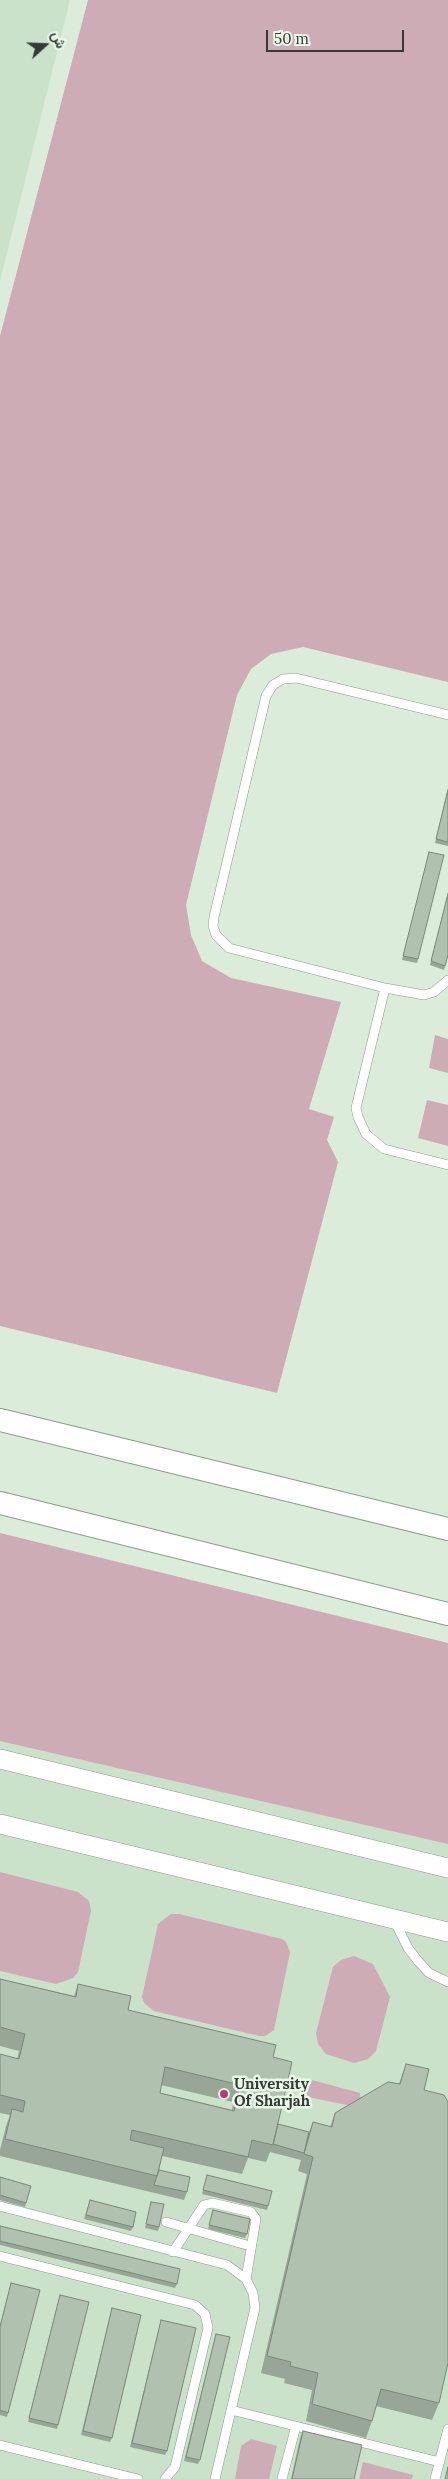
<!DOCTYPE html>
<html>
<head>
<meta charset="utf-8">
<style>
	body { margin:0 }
	#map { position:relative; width:448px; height:2479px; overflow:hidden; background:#dbecda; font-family:Lora,Vazirmatn,serif }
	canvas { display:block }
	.north { position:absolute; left:20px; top:20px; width:50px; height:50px; -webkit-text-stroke:4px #e8f9e8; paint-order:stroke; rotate:70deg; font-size:14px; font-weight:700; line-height:20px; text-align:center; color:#343b34 }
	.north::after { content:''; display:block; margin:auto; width:18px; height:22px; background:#343b34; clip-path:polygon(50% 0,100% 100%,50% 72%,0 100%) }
	.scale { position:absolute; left:266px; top:30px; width:138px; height:22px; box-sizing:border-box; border:2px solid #343b34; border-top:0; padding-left:6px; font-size:15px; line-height:18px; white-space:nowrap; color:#343b34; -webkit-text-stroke:4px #e8f9e8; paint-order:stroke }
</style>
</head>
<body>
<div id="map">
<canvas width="448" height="2479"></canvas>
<div class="north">ش</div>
<div class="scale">50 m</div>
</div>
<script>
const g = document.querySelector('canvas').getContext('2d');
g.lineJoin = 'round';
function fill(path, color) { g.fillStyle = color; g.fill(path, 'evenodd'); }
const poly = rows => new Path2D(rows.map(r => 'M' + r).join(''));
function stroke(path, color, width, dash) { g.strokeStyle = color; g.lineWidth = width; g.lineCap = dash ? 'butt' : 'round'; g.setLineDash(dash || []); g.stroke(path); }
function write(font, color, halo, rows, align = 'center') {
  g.font = font + ' Lora,serif'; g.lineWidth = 5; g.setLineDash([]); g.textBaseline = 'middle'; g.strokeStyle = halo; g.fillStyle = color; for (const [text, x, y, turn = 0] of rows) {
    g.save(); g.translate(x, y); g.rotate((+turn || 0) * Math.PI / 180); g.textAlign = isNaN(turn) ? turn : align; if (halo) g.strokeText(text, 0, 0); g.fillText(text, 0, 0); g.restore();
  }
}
fill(poly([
	[0,0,70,0,0,281],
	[0,1599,448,1709,448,2479,0,2479]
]), '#cae1ca');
fill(poly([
	[88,0,448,0,448,682,303,647,271,654,251,669,237,695,186,905,191,935,202,961,231,978,341,1002,309,1109,334,1117,327,1140,338,1162,277,1393,0,1326,0,336],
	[435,1035,448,1039,448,1073,429,1068],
	[427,1100,448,1105,448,1146,418,1138],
	[0,1533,448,1643,448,1844,0,1741],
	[0,1872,78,1892,89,1901,91,1911,78,1972,73,1978,56,1984,0,1971],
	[171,1914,179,1914,282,1939,286,1942,290,1952,274,2030,265,2036,259,2036,154,2011,144,2003,142,1997,158,1924],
	[354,1956,373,1964,390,1997,376,2051,368,2059,354,2063,326,2054,318,2044,316,2033,333,1967,341,1960],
	[312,2080,360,2093,361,2101,352,2106,308,2097,305,2087],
	[251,2439,277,2446,269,2479,235,2479,241,2446],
	[363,2462,413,2475,412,2479,359,2479]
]), '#cdacb5');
const service = poly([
	[448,715,296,678,283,679,273,685,266,696,214,917,213,926,216,935,229,948,385,988,424,995,434,992,448,980],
	[385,988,356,1108,358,1117,366,1134,384,1149,448,1165],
	[394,1920,408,1948,418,1961,429,1973,448,1982],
	[0,2206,227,2265,246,2279,253,2293,255,2308,215,2479],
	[166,2222,250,2246],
	[173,2252,204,2205,212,2203,251,2212,256,2219,246,2279],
	[0,2256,195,2305,205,2314,208,2328,175,2467,165,2479],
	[231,2410,440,2462],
	[0,2445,138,2479],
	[282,2479,296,2426],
	[435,2479,448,2429]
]);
const minor = poly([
	[0,1759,448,1868],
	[0,1824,448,1932]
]);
const tertiary = poly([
	[0,1420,448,1529],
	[0,1503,448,1614]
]);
stroke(service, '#8b9b8b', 10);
stroke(minor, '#8b9b8b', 20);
stroke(tertiary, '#8b9b8b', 24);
stroke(service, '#fff', 9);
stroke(minor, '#fff', 19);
stroke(tertiary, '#fff', 22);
fill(poly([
	[448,788,448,846,435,843],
	[429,852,418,959,417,963,402,960],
	[448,892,448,955,444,970,430,965],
	[0,1979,74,1996,78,1984,128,2010,273,2057,278,2124,309,2132,313,2122,330,2127,335,2113,399,2084,406,2064,424,2090,439,2403,432,2420,376,2406,372,2421,366,2438,306,2421,312,2390,284,2383,285,2379,261,2373,307,2174,298,2171,301,2160,270,2152,266,2162,248,2158,242,2174,162,2156,159,2170,187,2192,184,2200,0,2156,0,2150,6,2126,10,2115,0,2113,0,2054,17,2059,19,2051,0,2046],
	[161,2085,233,2102,232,2110,160,2093],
	[207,2175,268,2206,267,2210,202,2194],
	[0,2177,26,2203,25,2207,0,2200],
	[90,2200,133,2227,131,2231,84,2219],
	[151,2202,159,2227,158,2231,145,2228],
	[213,2210,247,2234,245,2238,208,2229],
	[0,2226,177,2284,175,2288,0,2245],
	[11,2283,8,2413,7,2417,0,2415,0,2325],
	[60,2295,58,2425,57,2429,28,2422],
	[112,2308,112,2438,110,2442,81,2435],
	[161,2320,167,2451,165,2455,130,2447],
	[216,2334,200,2460,198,2464,184,2461],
	[303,2431,354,2479,291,2479,300,2438]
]), '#98a697');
const building = poly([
	[448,790,448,842,436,839,448,790],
	[429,852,444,855,418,959,403,956,429,852],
	[448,894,448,955,445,966,431,961,448,894],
	[0,1979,76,1997,78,1984,131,1996,128,2010,276,2045,273,2057,292,2062,273,2145,252,2140,248,2157,132,2130,130,2140,164,2148,157,2176,5,2139,12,2109,23,2112,25,2101,0,2095,0,2054,19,2059,25,2034,0,2027,0,1979],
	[165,2067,240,2085,234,2111,160,2093,165,2067],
	[406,2064,429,2069,424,2090,444,2095,448,2102,448,2363,439,2403,381,2389,372,2421,312,2404,318,2373,290,2366,291,2362,267,2356,313,2157,304,2154,313,2122,332,2127,335,2113,388,2082,400,2084,406,2064],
	[278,2124,309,2132,304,2153,273,2144,278,2124],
	[159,2170,190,2177,187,2192,154,2185,159,2170],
	[207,2175,272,2191,268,2206,203,2190,207,2175],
	[0,2177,31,2186,26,2203,0,2195,0,2177],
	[90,2200,136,2212,133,2227,86,2215,90,2200],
	[151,2202,164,2204,159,2227,146,2224,151,2202],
	[213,2210,250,2219,247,2234,209,2225,213,2210],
	[0,2226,180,2269,177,2284,0,2241,0,2226],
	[11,2283,40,2290,8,2413,0,2410,0,2327,11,2283],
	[60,2295,89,2302,58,2425,29,2418,60,2295],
	[112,2308,141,2315,112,2438,83,2431,112,2308],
	[161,2320,196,2328,167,2451,132,2443,161,2320],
	[216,2334,230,2337,200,2460,186,2457,216,2334],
	[303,2431,362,2445,354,2479,292,2479,303,2431],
	[448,2467,448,2479,445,2479,448,2467]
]);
fill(building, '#b1c1b0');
stroke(building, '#7c877b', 1);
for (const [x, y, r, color] of [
	[224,2094,5,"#bf356f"]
]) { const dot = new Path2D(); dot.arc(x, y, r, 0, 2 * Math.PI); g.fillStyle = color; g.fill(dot); stroke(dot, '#e8f9e8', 2); }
write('bold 15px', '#343b34', '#e8f9e8', [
	["University",234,2085],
	["Of Sharjah",234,2102]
], 'left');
</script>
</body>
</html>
